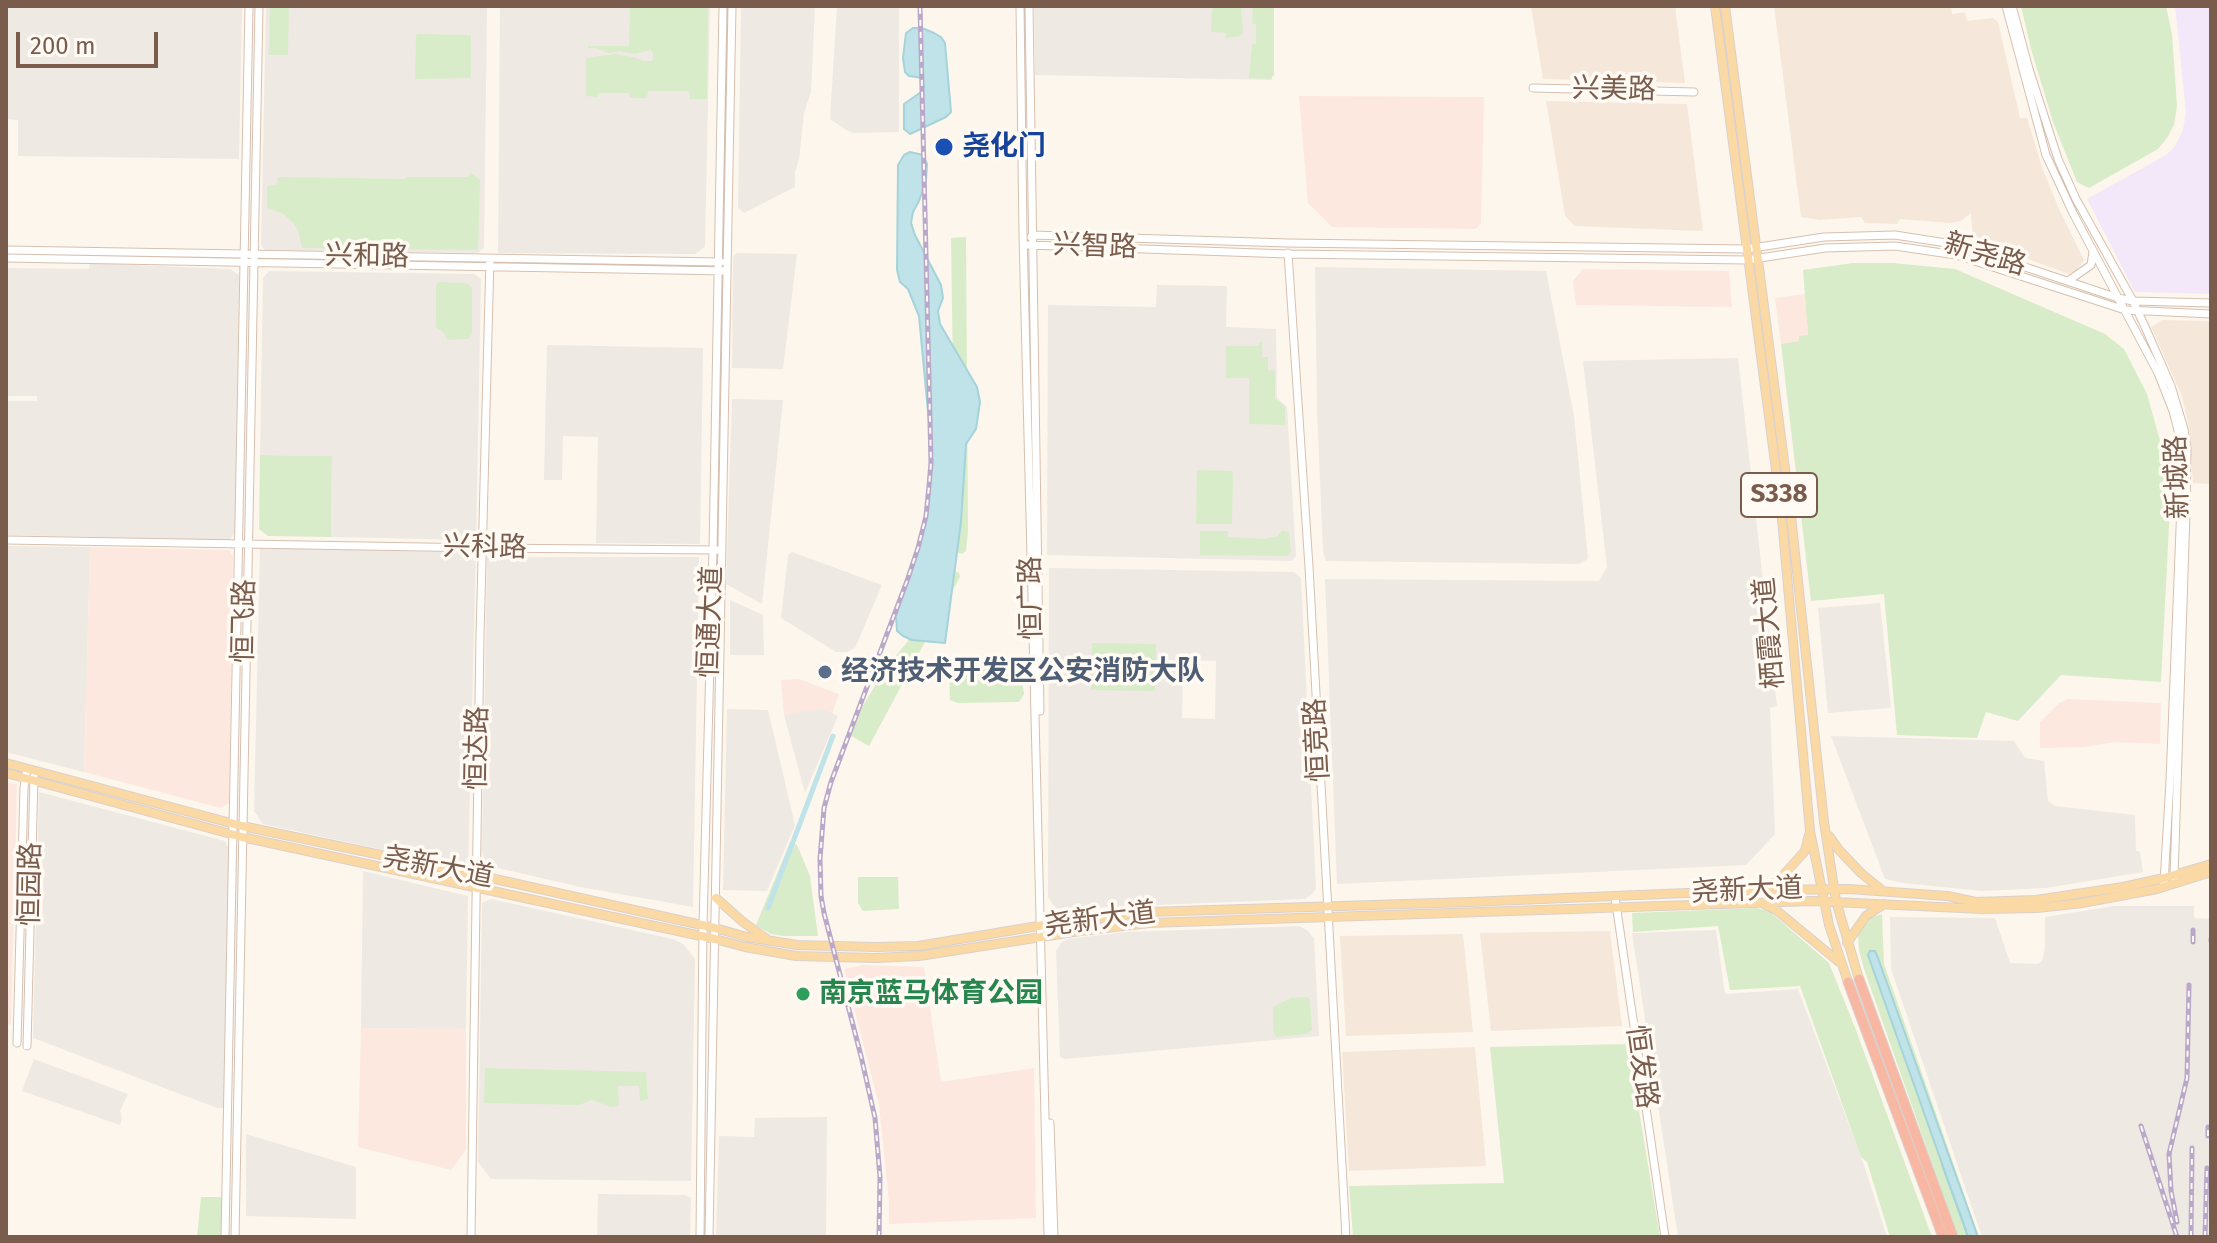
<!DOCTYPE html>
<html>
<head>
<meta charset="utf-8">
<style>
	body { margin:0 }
	#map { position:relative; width:2217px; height:1243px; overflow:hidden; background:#fdf6ec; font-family:"Fira Sans",sans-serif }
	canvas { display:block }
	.frame { position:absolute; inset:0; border:8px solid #7a5c4d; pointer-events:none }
	.scale { position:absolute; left:16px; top:32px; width:142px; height:36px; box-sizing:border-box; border:4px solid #7a5c4d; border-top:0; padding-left:10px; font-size:24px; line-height:28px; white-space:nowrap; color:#7a5c4d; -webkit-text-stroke:6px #fffaf3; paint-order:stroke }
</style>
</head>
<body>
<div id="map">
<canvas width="2217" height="1243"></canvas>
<div class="frame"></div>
<div class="scale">200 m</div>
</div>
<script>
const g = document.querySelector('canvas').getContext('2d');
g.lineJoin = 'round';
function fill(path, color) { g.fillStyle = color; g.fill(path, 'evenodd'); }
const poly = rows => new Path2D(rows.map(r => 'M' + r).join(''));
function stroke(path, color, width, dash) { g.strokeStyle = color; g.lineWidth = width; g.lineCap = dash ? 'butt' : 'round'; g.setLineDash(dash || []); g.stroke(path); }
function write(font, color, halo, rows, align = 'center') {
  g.font = font + ' "Fira Sans","Noto Sans SC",sans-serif'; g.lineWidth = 7; g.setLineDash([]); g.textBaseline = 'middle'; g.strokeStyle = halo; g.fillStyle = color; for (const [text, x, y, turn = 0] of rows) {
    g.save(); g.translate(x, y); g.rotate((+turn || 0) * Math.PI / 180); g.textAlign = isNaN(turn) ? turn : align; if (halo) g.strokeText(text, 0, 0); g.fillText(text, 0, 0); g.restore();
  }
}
fill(poly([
	[1531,6,1675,6,1685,83,1543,79],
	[1774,6,1951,6,1952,14,1965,12,1967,21,1993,18,1998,22,2020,118,2027,118,2043,170,2059,209,2084,260,2076,271,2069,274,1973,239,1971,213,1961,221,1950,223,1900,219,1897,224,1865,223,1861,217,1820,220,1801,217],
	[1546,101,1687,104,1703,231,1575,226,1565,216],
	[2162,320,2211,321,2211,484,2193,483,2189,427,2182,396,2151,327],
	[1610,931,1622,1026,1491,1031,1480,933],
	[1463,934,1473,1032,1346,1036,1340,936],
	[1475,1047,1486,1166,1349,1171,1342,1052]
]), '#f5e8da');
fill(poly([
	[1299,96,1484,97,1481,223,1476,229,1332,227,1308,203],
	[1583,269,1729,271,1732,307,1576,305,1573,281],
	[1805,294,1808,335,1799,341,1781,344,1775,298],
	[90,547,229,550,233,556,229,803,221,808,84,772],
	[799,679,839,694,832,714,825,710,784,715,781,680],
	[2068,699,2161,703,2160,744,2116,742,2084,747,2040,748,2040,722,2059,703],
	[6,782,17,784,11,1025,6,1024],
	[863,965,924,967,941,1082,1034,1068,1036,1218,889,1224,889,1202,879,1105,844,969],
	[361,1028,466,1029,466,1150,451,1170,358,1147]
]), '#fde8e0');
fill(poly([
	[6,6,242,6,239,159,18,156,18,120,6,119],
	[266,6,487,6,484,248,478,253,270,250,265,250,261,245],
	[500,6,710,6,705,247,695,254,498,253],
	[741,6,815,6,811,92,804,113,799,159,795,172,795,187,744,213,738,208],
	[837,6,899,6,899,132,854,133,846,130,830,119],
	[1034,6,1272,6,1272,80,1035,75],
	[736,253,797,254,783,369,732,368,733,257],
	[90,263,230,269,239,275,235,533,230,540,6,535,6,401,37,401,37,396,6,396,6,268,89,269],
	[1315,267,1546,271,1574,416,1588,559,1578,564,1326,561,1323,551,1317,409],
	[269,271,474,274,481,279,476,540,331,537,332,456,260,455,263,278],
	[1157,285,1227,286,1226,327,1276,329,1277,398,1287,407,1296,556,1291,561,1047,555,1048,305,1156,307],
	[547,345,703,348,700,544,596,543,598,437,563,436,562,480,544,480],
	[1738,358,1777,706,1770,708,1775,834,1746,865,1337,884,1325,579,1599,581,1607,567,1583,361],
	[732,399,783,400,762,604,726,584],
	[6,546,90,547,84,772,6,752],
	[260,547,476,553,468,868,263,824,254,811],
	[792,552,882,585,855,648,847,652,836,652,781,618,788,555],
	[487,557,699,557,693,907,580,887,485,865,482,850],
	[1049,568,1294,572,1301,578,1316,888,1312,894,1305,899,1058,909,1054,906,1048,897],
	[1183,660,1216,661,1215,719,1182,718],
	[730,600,763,615,764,655,730,655],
	[1880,603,1891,708,1828,713,1818,608],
	[727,709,768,710,795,825,767,891,723,890],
	[825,710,838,716,805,793,784,715,803,711],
	[1831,736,2014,741,2025,758,2044,761,2048,801,2055,806,2135,815,2136,851,2140,852,2143,872,2046,888,1982,891,1903,883,1885,879],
	[39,792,225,841,229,850,225,1104,223,1108,217,1108,33,1038],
	[363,871,468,896,466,1029,361,1028],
	[491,899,673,939,683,944,695,959,691,1181,491,1179,478,1162,482,903],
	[2114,906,2194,906,2194,918,2211,919,2211,1237,1982,1237,1891,969,1890,917,1995,918,2010,963,2038,964,2042,961,2045,948,2045,917],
	[1299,926,1308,931,1314,939,1319,1036,1065,1059,1060,1057,1056,951,1062,942,1068,939,1126,932],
	[1716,930,1725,994,1798,989,1864,1165,1887,1237,1678,1237,1632,933],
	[34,1059,128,1094,120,1111,122,1119,120,1125,22,1091],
	[827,1117,826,1237,716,1237,719,1136,754,1137,755,1118],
	[246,1134,356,1167,356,1219,246,1216],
	[598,1194,685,1195,691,1198,690,1237,597,1237]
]), '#efe9e4');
fill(poly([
	[2175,6,2211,6,2211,294,2135,292,2087,199,2166,155,2175,146,2183,130,2186,112]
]), '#f3e8fa');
fill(poly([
	[270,6,289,6,288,55,269,55],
	[630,6,708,6,707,99,690,99,689,91,648,91,647,98,630,98,629,93,598,93,597,97,586,96,586,58,615,54,633,57,644,61,651,61,653,59,653,52,651,50,635,54,620,51,608,53,597,48,588,48,588,46,629,46],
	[1253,6,1274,6,1274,75,1270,79,1249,78,1252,44,1256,44,1256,24,1252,24],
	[2021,6,2166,6,2172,34,2177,106,2174,125,2167,138,2158,149,2089,188,2077,182,2053,122,2031,49],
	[1216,7,1241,8,1243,33,1241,36,1226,38,1226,33,1211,32,1212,9],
	[419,34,471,35,471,78,415,79,416,35],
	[471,173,480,180,478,250,302,248,298,230,294,224,284,214,267,208,267,186,277,185,278,177,404,179,408,177,467,177],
	[966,237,968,531,966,551,962,554,954,551,955,513,951,238],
	[1853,263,1893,263,1955,269,2105,334,2124,349,2147,394,2161,444,2165,488,2170,507,2161,682,2061,675,2018,721,1986,712,1977,738,1897,735,1884,594,1811,601,1781,344,1799,341,1799,336,1808,335,1803,270],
	[439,282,466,283,472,287,472,334,468,339,447,340,443,332,436,327,436,285],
	[1259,342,1262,342,1262,357,1268,357,1268,370,1275,371,1275,399,1285,406,1285,425,1249,424,1249,378,1226,378,1226,346,1259,346],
	[260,455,332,456,331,537,268,536,259,529],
	[1197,470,1233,471,1232,524,1196,524],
	[1282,530,1289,532,1291,552,1287,556,1200,555,1200,531,1228,531,1228,537,1265,539,1278,536],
	[946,568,959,573,960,577,869,746,851,736,858,714,885,669,908,641,933,603],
	[1092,643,1156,644,1155,691,1091,690],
	[957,662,1008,666,1022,680,1024,694,1021,699,1019,702,958,703,950,700,949,667],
	[790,842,797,845,810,876,818,936,783,936,771,934,756,925],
	[858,877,898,877,899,909,863,911,858,903],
	[1757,908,1769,911,1829,963,1856,1030,1932,1237,1890,1237,1867,1162,1861,1157,1800,986,1730,990,1718,926,1633,932,1632,913],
	[1882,914,1884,964,1979,1237,1958,1237,1865,972,1859,951,1858,935,1871,918],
	[1307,997,1310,1000,1312,1030,1307,1034,1276,1037,1273,1030,1273,1007,1291,998],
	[1628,1044,1660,1237,1353,1237,1349,1186,1504,1183,1490,1047],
	[485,1068,646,1072,648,1099,640,1101,639,1086,618,1086,619,1106,611,1107,592,1100,579,1105,484,1103],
	[201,1197,223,1197,222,1237,197,1237]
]), '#d8ecc9');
const water = poly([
	[913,28,922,28,934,33,941,37,945,43,951,112,946,117,910,134,904,129,904,104,921,92,924,87,922,78,909,76,905,72,903,58,906,33,913,28],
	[910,152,923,155,927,164,926,180,919,201,913,212,911,223,915,235,941,285,943,298,938,311,940,324,977,387,980,402,976,429,966,444,961,522,945,643,912,640,903,636,897,631,896,616,925,526,930,491,930,433,919,316,908,289,900,282,897,270,898,165,904,155,910,152],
	[1870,951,1875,951,1878,958,1978,1237,1968,1237,1868,955,1870,951]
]);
fill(water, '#bfe3e8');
stroke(water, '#a5d3da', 2);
stroke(poly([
	[1942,1165,1966,1230]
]), '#a5d3da', 2);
stroke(poly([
	[768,908,833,736]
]), '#bfe3e8', 5);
const secondary = poly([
	[1020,6,1023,235,1048,1237],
	[1029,6,1040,711],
	[2006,6,2046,155,2073,213,2158,373,2173,411,2179,434,2181,450,2181,504,2170,781,2164,883],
	[2012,6,2029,69,2058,159,2076,199,2133,301,2146,329,2171,386,2184,429,2187,449,2186,513,2174,878],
	[1533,88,1694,92],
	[1031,237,1032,235,1288,243,1746,249,1824,237,1895,235,1959,245,2118,298,2133,301,2211,303],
	[1028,245,1288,254,1747,260,1825,248,1895,246,1956,255,2125,310,2211,314],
	[6,250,721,262],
	[1288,253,1309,567,1346,1237],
	[6,258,727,271],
	[2068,281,2091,265,2093,252],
	[6,540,483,548,717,550],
	[1615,897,1665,1237],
	[17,1043,24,788,26,774],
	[27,1046,34,777],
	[1050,1123,1054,1237],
	[225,1237,249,6],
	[235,1237,259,6],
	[471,1237,480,636,490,259],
	[700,1237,703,925,713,550,723,6],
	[709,1237,732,6]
]);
const primary = poly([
	[1715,6,1781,508,1810,831,1829,925,1848,982],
	[1725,6,1790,507,1824,822,1836,901,1859,979],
	[6,763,242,826,477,875,715,928,747,937,797,945,875,947,918,946,1044,925,1148,912,1469,902,1760,890,1849,889,1947,896,1976,902,2036,900,2123,887,2164,878,2211,864],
	[6,773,242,837,715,939,745,947,796,956,875,958,919,956,1080,931,1149,923,1812,901,1982,909,2037,908,2082,903,2157,889,2211,872],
	[1829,836,1839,850,1861,873,1883,891],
	[1766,887,1778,881,1805,851,1809,835],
	[716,898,743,922,767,939],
	[1764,904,1776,910,1839,962],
	[1847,943,1866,916,1884,904]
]);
const highway = poly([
	[1859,979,1953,1237],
	[1848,982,1943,1237]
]);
stroke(secondary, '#d6c0b0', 9);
stroke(primary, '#dad1cd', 10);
stroke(highway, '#dad1cd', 11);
stroke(secondary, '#fff', 7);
stroke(primary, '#fbd9a5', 8);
stroke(highway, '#f7b7a3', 9);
const rail = poly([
	[2211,941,2211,939],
	[2193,942,2193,930],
	[2141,1126,2177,1237],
	[2208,1136,2208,1127],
	[2177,1222,2171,1191,2169,1154,2187,1078,2189,985],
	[879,1237,880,1177,875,1118,861,1056,824,913,821,896,820,859,824,808,831,782,907,581,918,548,926,516,929,486,931,463,920,6],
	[2191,1237,2192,1148],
	[2205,1237,2207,1168]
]);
stroke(rail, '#b9a8c9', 5);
stroke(rail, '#fffaf3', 2, [6]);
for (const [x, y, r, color] of [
	[944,147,10,"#1a4fb4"],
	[825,672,8,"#5c6f8a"],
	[803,994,8,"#2e9e5b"]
]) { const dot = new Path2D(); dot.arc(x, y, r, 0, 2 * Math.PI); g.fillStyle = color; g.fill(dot); stroke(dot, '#fffaf3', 3); }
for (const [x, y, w] of [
	[1779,495,76]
]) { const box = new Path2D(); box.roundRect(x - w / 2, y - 22, w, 44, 6); g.fillStyle = '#fffaf3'; g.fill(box); stroke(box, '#7a5c4d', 2); }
write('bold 26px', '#7a5c4d', null, [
	["S338",1779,495]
]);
write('28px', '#7a5c4d', '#fffaf3', [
	["兴美路",1614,90,1],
	["兴智路",1095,247,2],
	["新尧路",1985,255,17],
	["兴和路",367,257,1],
	["新城路",2178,477,-92],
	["兴科路",485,548,1],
	["恒广路",1032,598,-91],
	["恒飞路",245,621,-89],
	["恒通大道",711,622,-88],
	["栖霞大道",1770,633,-95],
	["恒竞路",1318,740,-93],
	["恒达路",478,748,-89],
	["尧新大道",438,868,11],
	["恒园路",31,884,-89],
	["尧新大道",1747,891,-2],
	["尧新大道",1100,920,-7],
	["恒发路",1641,1067,82]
]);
write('bold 28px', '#164399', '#fffaf3', [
	["尧化门",962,147]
], 'left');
write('bold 28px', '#4e5e75', '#fffaf3', [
	["经济技术开发区公安消防大队",841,672]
], 'left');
write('bold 28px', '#27864d', '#fffaf3', [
	["南京蓝马体育公园",819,994]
], 'left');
</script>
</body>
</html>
